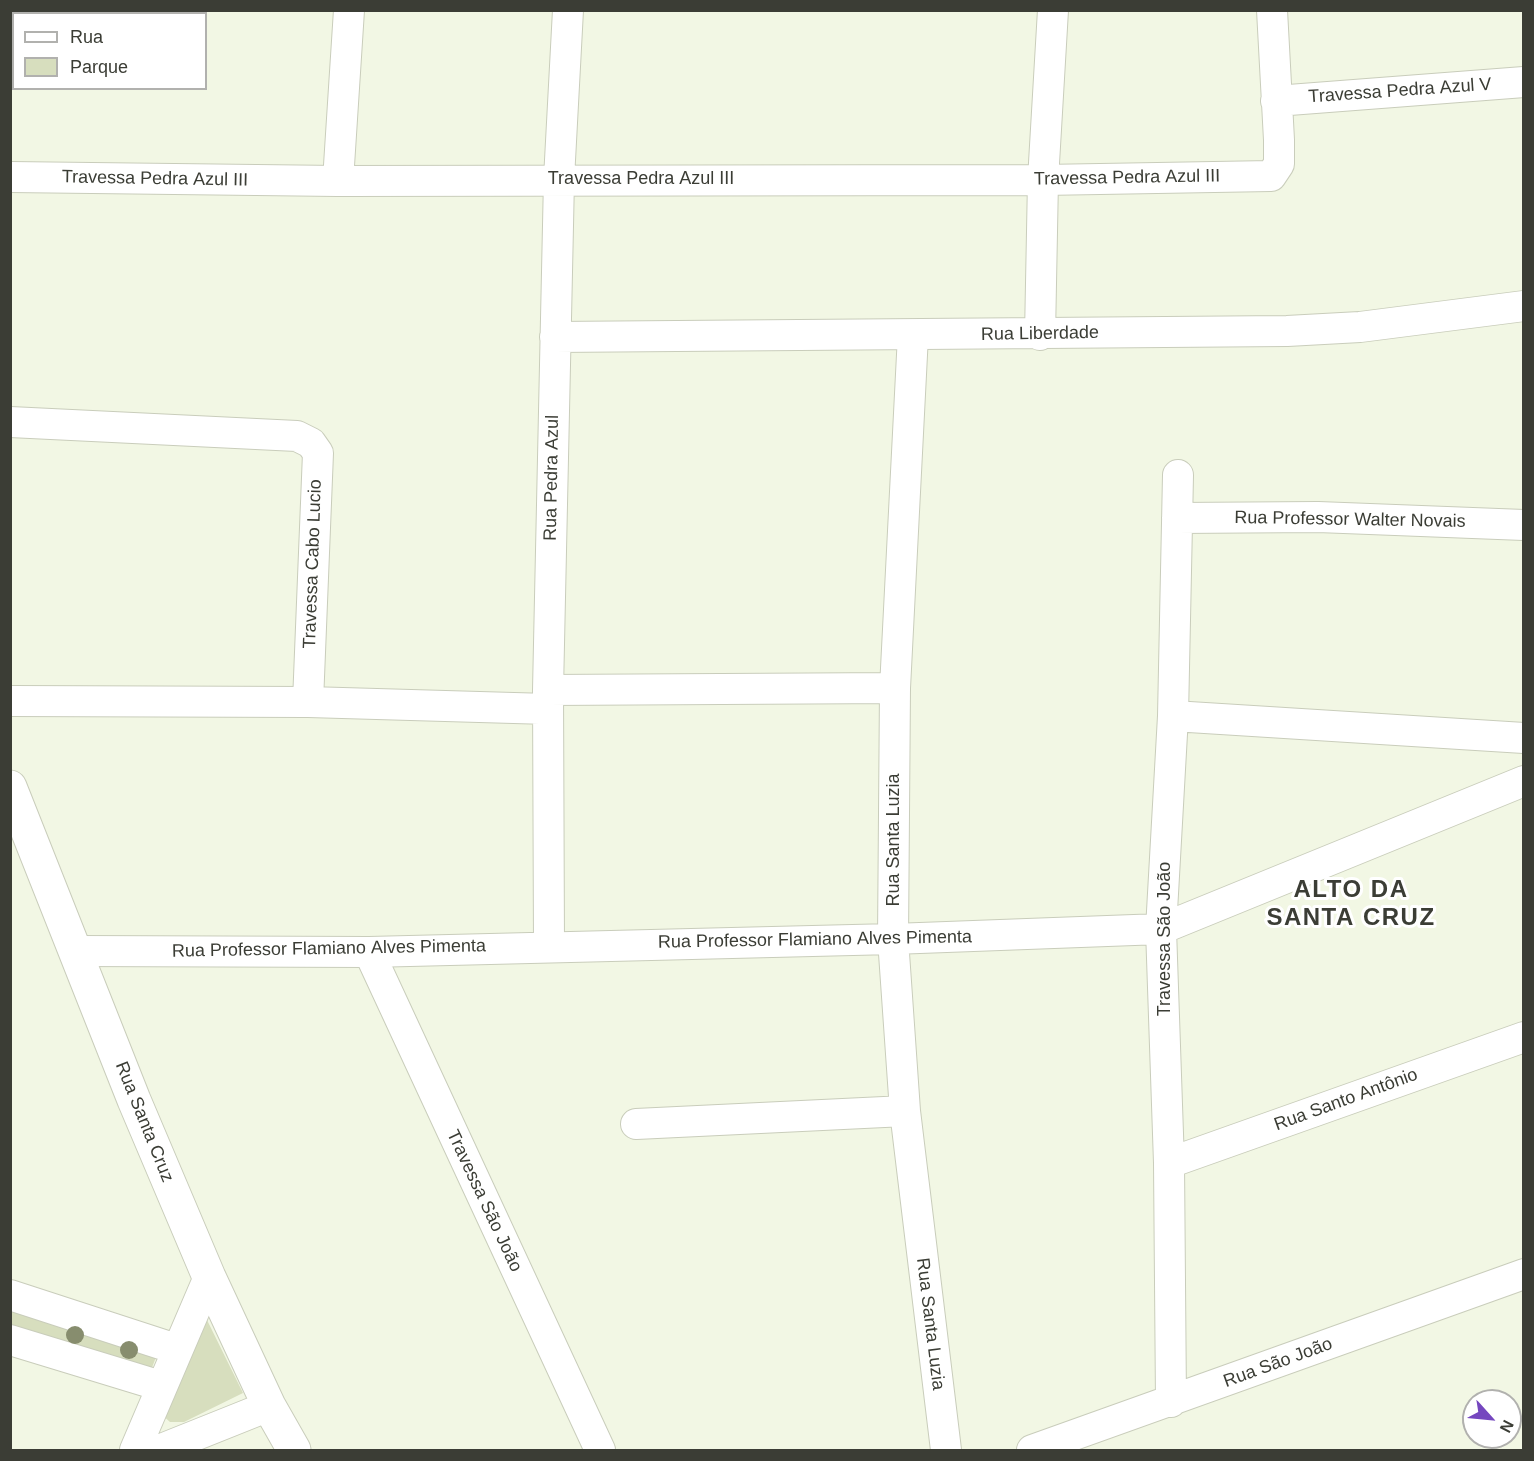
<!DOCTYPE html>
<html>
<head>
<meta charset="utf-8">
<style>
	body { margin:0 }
	#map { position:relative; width:1534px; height:1461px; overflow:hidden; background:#f2f7e4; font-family:Arial,sans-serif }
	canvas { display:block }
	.frame { position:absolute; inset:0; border:12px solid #3b3d35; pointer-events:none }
	.legend { position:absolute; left:12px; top:12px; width:195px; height:78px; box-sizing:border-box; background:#fff; border:2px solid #b1b1ae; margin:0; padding:8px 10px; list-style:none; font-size:18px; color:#3b3d35 }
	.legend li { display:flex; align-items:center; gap:12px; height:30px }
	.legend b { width:30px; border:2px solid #b1b1ae }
	.north { position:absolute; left:1462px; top:1389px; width:60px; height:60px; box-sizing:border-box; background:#fff; border:2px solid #b1b1ae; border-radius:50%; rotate:117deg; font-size:16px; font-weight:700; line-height:24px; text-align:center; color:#3b3d35 }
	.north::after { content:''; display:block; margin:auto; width:21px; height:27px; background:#7547bf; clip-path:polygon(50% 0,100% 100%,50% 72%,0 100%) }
</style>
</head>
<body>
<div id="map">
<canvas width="1534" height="1461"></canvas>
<div class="frame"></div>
<ul class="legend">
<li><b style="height:8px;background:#fff"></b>Rua</li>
<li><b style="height:16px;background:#d7debe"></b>Parque</li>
</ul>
<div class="north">N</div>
</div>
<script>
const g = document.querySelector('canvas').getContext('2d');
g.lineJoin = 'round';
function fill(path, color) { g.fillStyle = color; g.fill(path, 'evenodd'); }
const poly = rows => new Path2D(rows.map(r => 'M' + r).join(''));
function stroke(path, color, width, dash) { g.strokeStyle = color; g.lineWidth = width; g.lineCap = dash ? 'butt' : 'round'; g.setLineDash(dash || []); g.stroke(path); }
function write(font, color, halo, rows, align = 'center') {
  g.font = font + ' Arial,sans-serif'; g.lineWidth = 6; g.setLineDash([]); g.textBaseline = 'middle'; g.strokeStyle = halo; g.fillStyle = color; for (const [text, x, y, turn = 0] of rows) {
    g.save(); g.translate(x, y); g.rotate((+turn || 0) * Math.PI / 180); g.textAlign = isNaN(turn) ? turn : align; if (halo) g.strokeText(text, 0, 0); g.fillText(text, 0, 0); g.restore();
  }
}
fill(poly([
	[10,1309,158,1352,151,1370,11,1325],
	[207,1320,243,1393,184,1422,170,1422,161,1414]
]), '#d7debe');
const street = poly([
	[1276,101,1524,82],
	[10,177,338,181,1043,180,1271,176,1279,164,1279,140,1272,10],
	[338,181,349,10],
	[913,335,895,688,893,939,905,1111,946,1450],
	[1040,335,1043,180,1053,10],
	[555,337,1287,331,1360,327,1524,306],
	[10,422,297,436,311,443,318,453,308,702],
	[1177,518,1318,517,1524,525],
	[548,690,895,688],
	[10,701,308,702,548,709],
	[1173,716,1524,738],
	[549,946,548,690,559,179,568,10],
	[77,951,369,952,893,939,1161,929,1524,781],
	[369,952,600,1450],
	[636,1124,905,1111],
	[1169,1163,1524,1037],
	[10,1295,176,1349],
	[10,1340,161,1386],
	[1171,1402,1169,1163,1161,929,1173,716,1178,475],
	[135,1450,209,1277],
	[159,1450,269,1406],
	[1032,1450,1524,1274]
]);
const secondary = poly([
	[10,787,134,1100,209,1277,269,1406,294,1450]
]);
stroke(street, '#c9cdbb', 32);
stroke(secondary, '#c9cdbb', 35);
stroke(street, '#fff', 30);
stroke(secondary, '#fff', 33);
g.fillStyle = '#878d6e';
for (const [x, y] of [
	[75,1335],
	[129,1350]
]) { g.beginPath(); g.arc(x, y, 9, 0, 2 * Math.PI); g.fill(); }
write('18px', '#3b3d35', '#fff', [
	["Travessa Pedra Azul V",1400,91,-4],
	["Travessa Pedra Azul III",1127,178,-1],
	["Travessa Pedra Azul III",155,179,1],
	["Travessa Pedra Azul III",641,179],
	["Rua Liberdade",1040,334,-1],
	["Rua Pedra Azul",552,478,-89],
	["Rua Professor Walter Novais",1350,520,1],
	["Travessa Cabo Lucio",313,564,-88],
	["Rua Santa Luzia",894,840,-90],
	["Travessa São João",1165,939,-90],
	["Rua Professor Flamiano Alves Pimenta",815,940,-1],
	["Rua Professor Flamiano Alves Pimenta",329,949,-1],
	["Rua Santo Antônio",1346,1100,-20],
	["Rua Santa Cruz",144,1122,68],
	["Travessa São João",484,1201,65],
	["Rua Santa Luzia",930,1324,83],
	["Rua São João",1278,1363,-20]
]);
g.letterSpacing = '1.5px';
write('bold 24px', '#3b3d35', '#fff', [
	["ALTO DA",1351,890],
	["SANTA CRUZ",1351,918]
]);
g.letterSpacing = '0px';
</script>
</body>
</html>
